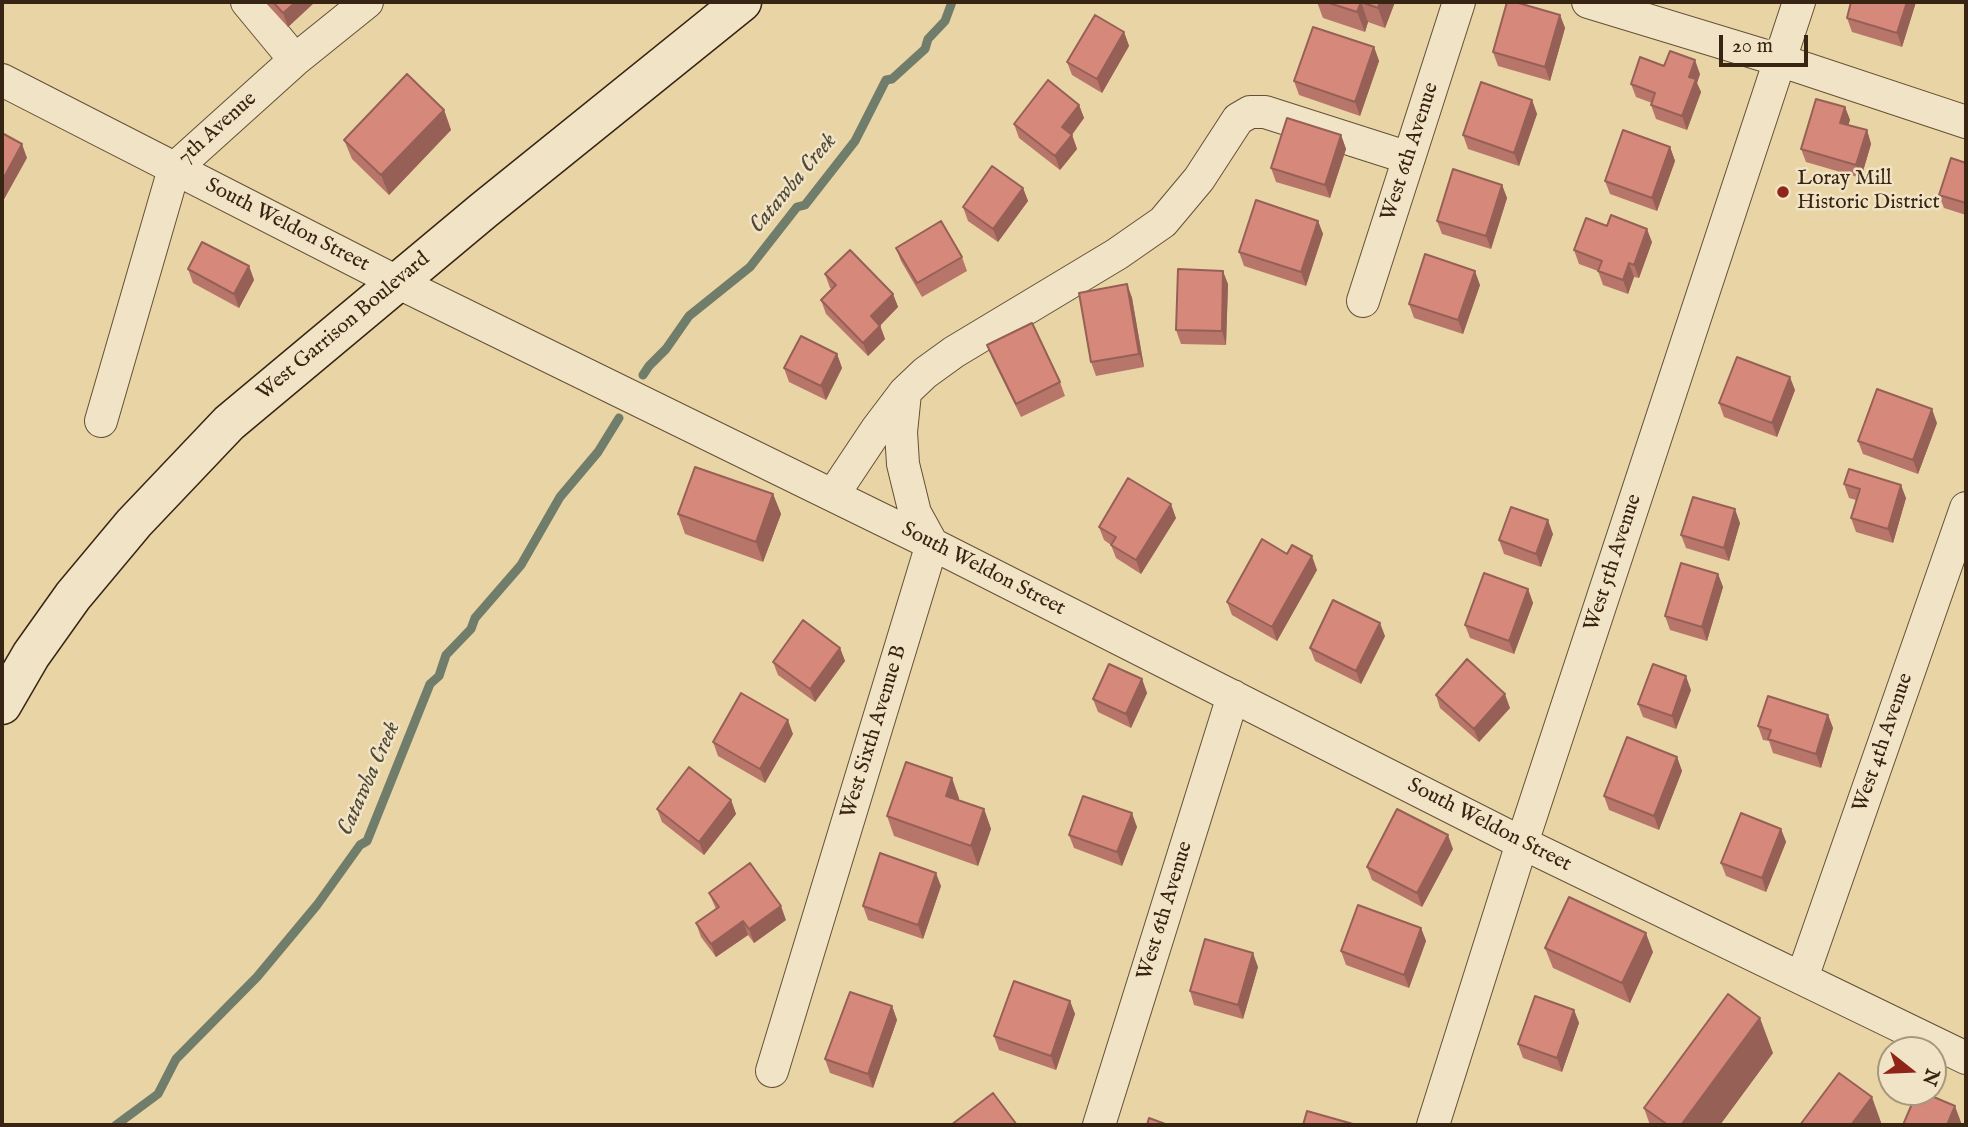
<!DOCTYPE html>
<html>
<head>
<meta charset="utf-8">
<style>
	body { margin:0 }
	#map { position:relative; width:1968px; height:1127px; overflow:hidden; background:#e9d4a6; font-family:"IM FELL English",serif }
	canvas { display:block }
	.frame { position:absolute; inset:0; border:4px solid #382412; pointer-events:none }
	.north { position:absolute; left:1877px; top:1036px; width:70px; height:70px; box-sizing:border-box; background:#f1e3c5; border:2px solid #a7977d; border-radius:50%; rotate:108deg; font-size:19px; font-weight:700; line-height:28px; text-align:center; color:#382412 }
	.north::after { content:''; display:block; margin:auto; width:24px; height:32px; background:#8f2418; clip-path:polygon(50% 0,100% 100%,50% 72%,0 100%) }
	.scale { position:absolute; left:1719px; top:35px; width:89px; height:32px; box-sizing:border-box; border:4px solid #382412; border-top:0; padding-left:9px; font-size:21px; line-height:24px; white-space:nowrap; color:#382412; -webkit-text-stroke:5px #f1e3c5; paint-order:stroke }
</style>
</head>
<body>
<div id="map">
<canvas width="1968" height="1127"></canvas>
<div class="frame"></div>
<div class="north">N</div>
<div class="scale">20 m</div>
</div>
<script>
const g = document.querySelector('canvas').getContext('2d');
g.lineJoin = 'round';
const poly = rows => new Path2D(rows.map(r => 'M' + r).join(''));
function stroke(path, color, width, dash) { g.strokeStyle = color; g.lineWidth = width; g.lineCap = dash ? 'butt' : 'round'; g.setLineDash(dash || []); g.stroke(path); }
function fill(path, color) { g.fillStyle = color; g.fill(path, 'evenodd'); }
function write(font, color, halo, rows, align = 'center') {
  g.font = font + ' "IM FELL English",serif'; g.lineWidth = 5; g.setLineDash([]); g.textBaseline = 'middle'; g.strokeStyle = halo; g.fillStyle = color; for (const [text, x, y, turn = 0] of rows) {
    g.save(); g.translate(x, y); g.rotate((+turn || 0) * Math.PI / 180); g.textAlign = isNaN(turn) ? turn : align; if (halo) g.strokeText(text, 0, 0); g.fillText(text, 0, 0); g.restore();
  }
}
stroke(poly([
	[643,375,649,366,666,349,689,316,750,267,797,207,805,205,855,141,886,80,892,79,925,49,928,39,945,21,952,2],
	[116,1125,158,1094,176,1059,257,977,317,905,360,845,367,841,430,684,439,676,446,655,471,629,475,618,521,565,560,497,598,452,619,418]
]), '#717d6b', 9);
const minor = poly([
	[247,2,295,60],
	[1588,2,1779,60,1966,122],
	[2,80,397,282,932,544,1522,843,1966,1058],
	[1363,301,1459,2],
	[101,421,174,169,295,60,367,2],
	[833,495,877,429,905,392,925,373,954,352,1117,254,1163,222,1199,179,1238,119,1250,112,1265,112,1409,158],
	[1802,978,1966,508],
	[772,1071,932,544,915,513,903,464,901,432,905,393],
	[1099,1125,1233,696],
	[1433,1125,1522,843,1799,2]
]);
const secondary = poly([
	[2,705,31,655,73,596,134,523,229,423,484,210,742,2]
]);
stroke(minor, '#645037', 34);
stroke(secondary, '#382412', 41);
stroke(minor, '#f1e3c5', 32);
stroke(secondary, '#f1e3c5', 38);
fill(poly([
	[265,2,315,2,288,27],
	[1317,2,1395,2,1385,28,1368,22,1365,32,1323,18],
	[1851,2,1916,2,1902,47,1852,32,1847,18],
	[1560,15,1565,28,1550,81,1498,66,1493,52],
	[1124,32,1129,46,1102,93,1072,75,1067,62],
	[1374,47,1379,61,1360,116,1299,95,1294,81],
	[1664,66,1700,74,1697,83,1701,92,1687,130,1656,119,1651,105,1652,103,1636,97,1631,84],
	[1532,100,1537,114,1519,166,1468,149,1463,135],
	[1079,105,1084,118,1072,135,1077,149,1060,170,1019,138,1014,124],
	[1845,107,1850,120,1848,125,1867,130,1871,144,1861,178,1806,162,1801,149],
	[444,110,451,130,389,195,352,159,344,140],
	[1341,135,1346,149,1330,198,1276,182,1271,168],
	[1670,147,1675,161,1657,211,1610,194,1605,181],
	[1966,163,1966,215,1944,208,1939,195],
	[1502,185,1507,198,1491,249,1442,234,1437,221],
	[1023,188,1028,201,998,242,968,221,963,207],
	[1318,221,1323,234,1306,286,1244,266,1239,252],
	[1607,226,1652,242,1639,278,1634,277,1628,294,1603,285,1598,271,1579,264,1574,250],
	[896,248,962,257,967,271,922,297,901,261],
	[249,266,254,280,239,308,193,283,188,269],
	[825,274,893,294,898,307,880,325,885,339,868,356,826,314,821,300,832,289,830,288],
	[1127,284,1132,298,1144,367,1096,376,1091,362],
	[1228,284,1226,345,1181,344,1176,330],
	[1480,285,1463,334,1414,318,1409,304],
	[987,345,1060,382,1065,396,1021,417,992,358],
	[837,354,842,368,826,400,789,382,784,368],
	[1795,390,1777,437,1724,417,1719,403],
	[1937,423,1918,474,1863,454,1858,441],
	[1844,484,1906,498,1893,543,1856,532,1851,518,1856,500,1849,498],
	[773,494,781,514,763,562,685,534,678,514],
	[1176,518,1141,574,1116,558,1111,545,1104,540,1099,527],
	[1740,523,1729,561,1686,548,1681,535],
	[1553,534,1541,567,1504,554,1499,540],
	[1317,570,1277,641,1232,615,1227,602],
	[1718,574,1723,587,1707,641,1670,630,1665,616],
	[1528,589,1533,603,1514,654,1470,638,1465,625],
	[1385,636,1361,684,1315,661,1310,648],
	[840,648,845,661,815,702,778,675,773,662],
	[1142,679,1147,693,1131,728,1098,712,1093,699],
	[1691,690,1676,729,1643,717,1638,704],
	[1436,695,1510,708,1479,742,1440,708],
	[1828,715,1833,728,1821,768,1773,753,1769,741,1763,740,1758,726],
	[793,734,765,783,718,756,713,742],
	[1677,757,1682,771,1659,830,1609,810,1604,796],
	[959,798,959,800,984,809,991,829,978,866,894,836,887,816],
	[731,800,736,814,704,855,662,822,657,809],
	[1137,827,1122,866,1074,848,1069,835],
	[1781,829,1786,842,1766,892,1726,876,1721,863],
	[1453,849,1422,907,1372,880,1367,867],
	[941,886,923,939,868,920,863,906],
	[709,893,786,920,754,943,748,935,716,957,701,937,696,923,716,909],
	[1421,928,1426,941,1409,988,1346,965,1341,951],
	[1545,948,1653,952,1630,1003,1553,968],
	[1258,967,1243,1019,1194,1005,1190,991],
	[1070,1001,1075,1014,1056,1070,999,1050,994,1036],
	[892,1006,897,1020,873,1088,830,1073,825,1059],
	[1574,1010,1579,1023,1562,1072,1523,1058,1518,1044],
	[1773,1053,1720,1125,1650,1125,1644,1108]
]), '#b8766a');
fill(poly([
	[296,2,315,2,288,27,283,13],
	[1361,2,1368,22,1365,32,1357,12],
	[1380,2,1395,2,1385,28,1378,8],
	[1907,2,1916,2,1902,47,1897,33],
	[1560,15,1565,28,1550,81,1545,67],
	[1124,32,1129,46,1102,93,1097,79],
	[1374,47,1379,61,1360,116,1355,102],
	[1695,60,1700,74,1697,83,1701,92,1687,130,1682,116,1689,77],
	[1532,100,1537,114,1519,166,1514,153],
	[1079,105,1084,118,1067,141,1072,135,1077,149,1060,170,1055,156,1062,127],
	[1845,107,1850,120,1845,136,1840,123],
	[444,110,451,130,389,195,381,175],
	[1867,130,1871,144,1861,178,1856,165],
	[1341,135,1346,149,1330,198,1325,185],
	[22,144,27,158,2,203,2,181],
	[1670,147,1675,161,1657,211,1652,198],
	[1502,185,1507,198,1491,249,1486,236],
	[1023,188,1028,201,998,242,993,229],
	[1318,221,1323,234,1306,286,1301,272],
	[1647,229,1652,242,1639,278,1634,265],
	[1629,263,1634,277,1628,294,1623,280],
	[249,266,254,280,239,308,234,294],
	[1223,271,1228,284,1226,345,1222,331],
	[1475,271,1480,285,1463,334,1458,320],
	[1127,284,1132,298,1144,367,1139,354],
	[893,294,898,307,876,330,871,316],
	[880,326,885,339,868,356,863,343],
	[837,354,842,368,826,400,821,386],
	[1790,377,1795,390,1777,437,1772,423],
	[1932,409,1937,423,1918,474,1913,460],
	[1901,485,1906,498,1893,543,1888,529],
	[773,494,781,514,763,562,756,542],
	[1171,504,1176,518,1141,574,1136,560],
	[1735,509,1740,523,1729,561,1724,548],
	[1548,520,1553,534,1541,567,1536,554],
	[1312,556,1317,570,1277,641,1272,627],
	[1718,574,1723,587,1707,641,1702,627],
	[1528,589,1533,603,1514,654,1509,641],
	[1380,623,1385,636,1361,684,1356,671],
	[840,648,845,661,815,702,810,689],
	[1686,676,1691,690,1676,729,1672,716],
	[1142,679,1147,693,1131,728,1126,714],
	[1505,694,1510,708,1479,742,1474,729],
	[1828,715,1833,728,1821,768,1816,754],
	[788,720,793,734,765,783,760,769],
	[1677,757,1682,771,1659,830,1654,816],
	[952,778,959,798,953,816,946,796],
	[731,800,736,814,704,855,699,842],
	[984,809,991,829,978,866,971,846],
	[1132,813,1137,827,1122,866,1117,852],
	[1781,829,1786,842,1766,892,1762,878],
	[1448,835,1453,849,1422,907,1417,893],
	[936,873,941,886,923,939,918,925],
	[781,906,786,920,754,943,749,929],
	[743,921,748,935,716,957,711,944],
	[1421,928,1426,941,1409,988,1404,975],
	[1646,933,1653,952,1630,1003,1622,983],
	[1253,953,1258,967,1243,1019,1238,1005],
	[1070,1001,1075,1014,1056,1070,1051,1056],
	[892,1006,897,1020,873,1088,868,1074],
	[1574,1010,1579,1023,1562,1072,1557,1058],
	[1760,1018,1773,1053,1720,1125,1681,1125],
	[1872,1097,1882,1125,1851,1125],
	[1955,1106,1962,1125,1947,1125]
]), '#966056');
const building = poly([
	[273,2,296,2,283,13,273,2],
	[1326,2,1380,2,1378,8,1361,2,1357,12,1326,2],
	[1507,2,1515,2,1560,15,1545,67,1493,52,1507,2],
	[1851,2,1907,2,1897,33,1847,18,1851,2],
	[1095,15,1124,32,1097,79,1067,62,1095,15],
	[1313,27,1374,47,1355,102,1294,81,1313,27],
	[1670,51,1695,60,1689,77,1696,79,1682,116,1651,105,1655,93,1631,84,1640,57,1664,66,1670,51],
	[407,74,444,110,381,175,344,140,407,74],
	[1048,80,1079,105,1062,127,1072,135,1055,156,1014,124,1048,80],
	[1481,82,1532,100,1514,153,1463,135,1481,82],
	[1816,99,1845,107,1840,123,1867,130,1856,165,1801,149,1816,99],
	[1287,118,1341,135,1325,185,1271,168,1287,118],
	[1623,130,1670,147,1652,198,1605,181,1623,130],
	[2,133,22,144,2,181,2,133],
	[1951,158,1966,163,1966,203,1939,195,1951,158],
	[992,166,1023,188,993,229,963,207,992,166],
	[1453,169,1502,185,1486,236,1437,221,1453,169],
	[1256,200,1318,221,1301,272,1239,252,1256,200],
	[1611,215,1647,229,1634,265,1629,263,1623,280,1598,271,1602,261,1574,250,1586,218,1607,226,1611,215],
	[941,221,962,257,917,283,896,248,941,221],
	[202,242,249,266,234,294,188,269,202,242],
	[850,250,893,294,871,316,880,326,863,343,821,300,836,285,825,274,850,250],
	[1425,254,1475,271,1458,320,1409,304,1425,254],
	[1178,269,1223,271,1222,331,1176,330,1178,269],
	[1127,284,1139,354,1091,362,1079,293,1127,284],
	[1032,323,1060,382,1016,404,987,345,1032,323],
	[801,336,837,354,821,386,784,368,801,336],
	[1737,357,1790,377,1772,423,1719,403,1737,357],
	[1877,389,1932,409,1913,460,1858,441,1877,389],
	[695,467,773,494,756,542,678,514,695,467],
	[1849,469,1901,485,1888,529,1851,518,1860,489,1844,484,1849,469],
	[1128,478,1171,504,1136,560,1111,545,1116,537,1099,527,1128,478],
	[1693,497,1735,509,1724,548,1681,535,1693,497],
	[1511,507,1548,520,1536,554,1499,540,1511,507],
	[1262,539,1287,554,1292,545,1312,556,1272,627,1227,602,1262,539],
	[1681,563,1718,574,1702,627,1665,616,1681,563],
	[1484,573,1528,589,1509,641,1465,625,1484,573],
	[1333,600,1380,623,1356,671,1310,648,1333,600],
	[803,620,840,648,810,689,773,662,803,620],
	[1467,659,1505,694,1474,729,1436,695,1467,659],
	[1109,664,1142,679,1126,714,1093,699,1109,664],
	[1653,664,1686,676,1672,716,1638,704,1653,664],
	[741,693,788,720,760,769,713,742,741,693],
	[1768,696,1828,715,1816,754,1768,739,1771,730,1758,726,1768,696],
	[1627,737,1677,757,1654,816,1604,796,1627,737],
	[906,762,952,778,946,796,984,809,971,846,887,816,906,762],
	[689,767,731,800,699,842,657,809,689,767],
	[1083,796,1132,813,1117,852,1069,835,1083,796],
	[1397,809,1448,835,1417,893,1367,867,1397,809],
	[1741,813,1781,829,1762,878,1721,863,1741,813],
	[880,853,936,873,918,925,863,906,880,853],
	[750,863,781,906,749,929,743,921,711,944,696,923,719,907,709,893,750,863],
	[1569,897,1646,933,1622,983,1545,948,1569,897],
	[1358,905,1421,928,1404,975,1341,951,1358,905],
	[1205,939,1253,953,1238,1005,1190,991,1205,939],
	[1014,981,1070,1001,1051,1056,994,1036,1014,981],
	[850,992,892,1006,868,1074,825,1059,850,992],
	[1728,994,1760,1018,1681,1125,1668,1125,1644,1108,1728,994],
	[1535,996,1574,1010,1557,1058,1518,1044,1535,996],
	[1839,1073,1872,1097,1851,1125,1800,1125,1839,1073],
	[1917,1092,1922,1092,1955,1106,1947,1125,1903,1125,1917,1092],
	[993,1093,1017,1125,951,1125,993,1093],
	[1307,1111,1353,1124,1352,1125,1303,1125,1307,1111],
	[1149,1118,1168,1125,1147,1125,1149,1118]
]);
fill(building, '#d6897b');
stroke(building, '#966056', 2);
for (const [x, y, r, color] of [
	[1783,192,7,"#8f2418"]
]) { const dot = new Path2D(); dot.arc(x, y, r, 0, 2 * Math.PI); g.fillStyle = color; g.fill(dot); stroke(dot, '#f1e3c5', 2.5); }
write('21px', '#382412', '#f1e3c5', [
	["7th Avenue",218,129,-42],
	["West 6th Avenue",1411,152,-72],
	["South Weldon Street",287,226,27],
	["West Garrison Boulevard",344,327,-40],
	["West 5th Avenue",1614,563,-72],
	["South Weldon Street",983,570,27],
	["West Sixth Avenue B",875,732,-73],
	["West 4th Avenue",1884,743,-71],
	["South Weldon Street",1489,826,27],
	["West 6th Avenue",1166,911,-73]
]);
write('21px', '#382412', '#f1e3c5', [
	["Loray Mill",1797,180],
	["Historic District",1797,204]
], 'left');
write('italic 23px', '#504937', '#f1e3c5', [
	["Catawba Creek",794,184,-50],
	["Catawba Creek",370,779,-66]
]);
</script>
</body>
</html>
